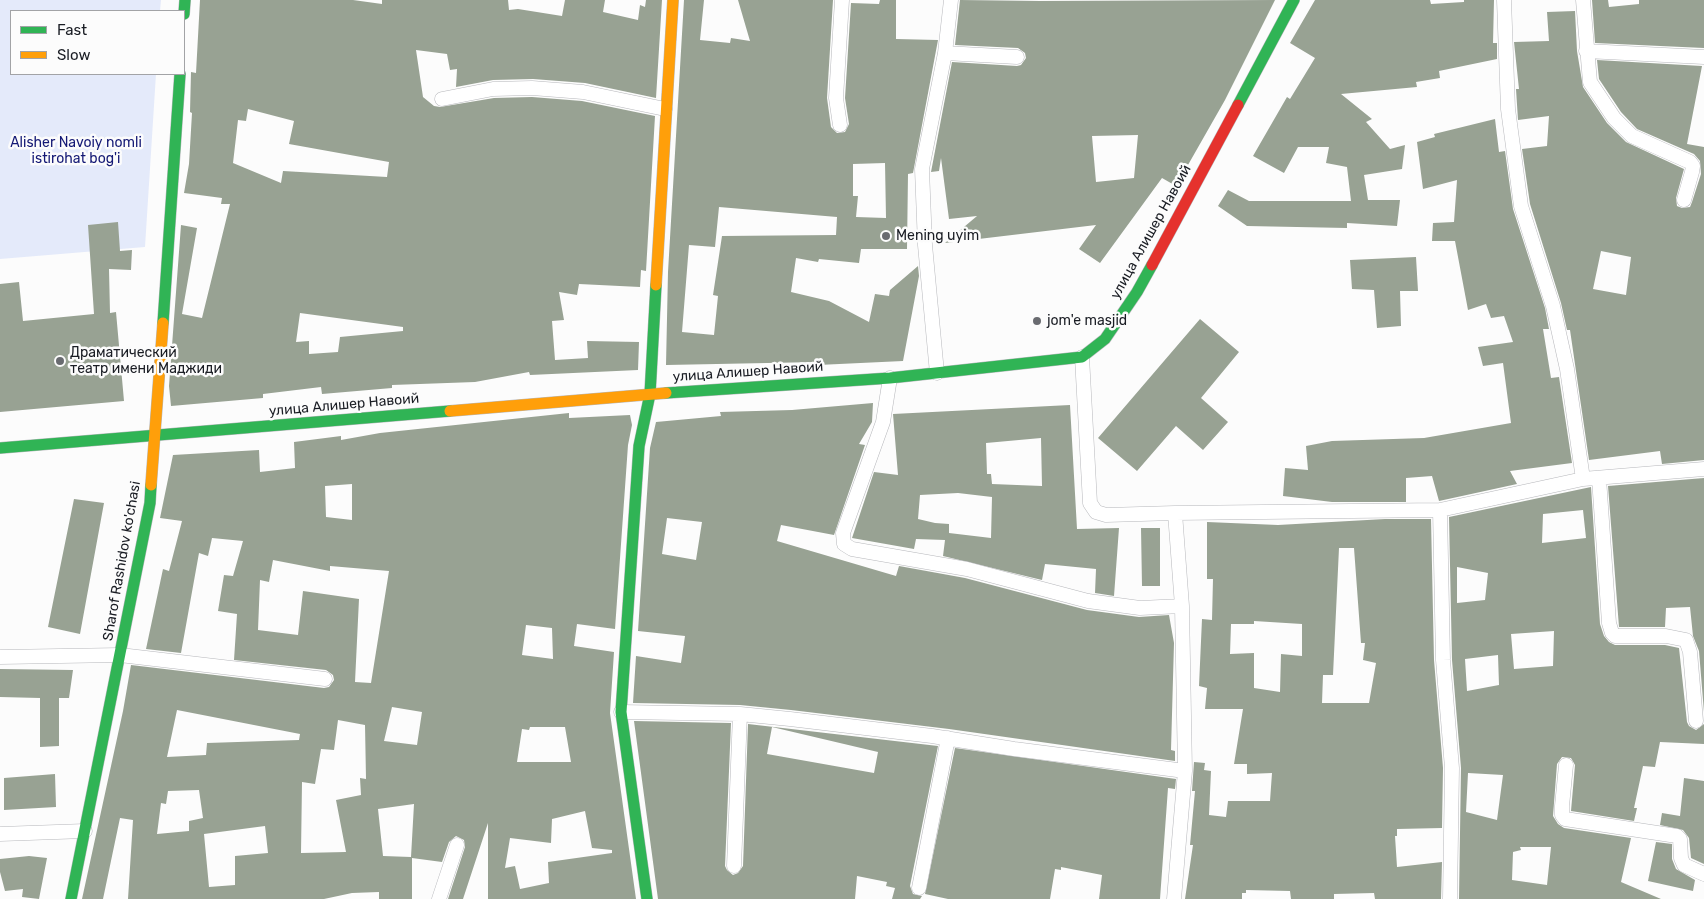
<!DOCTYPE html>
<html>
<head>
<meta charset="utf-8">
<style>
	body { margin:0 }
	#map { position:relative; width:1704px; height:899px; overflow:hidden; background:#fcfcfc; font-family:Rubik,sans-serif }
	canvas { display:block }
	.legend { position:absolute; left:10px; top:10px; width:175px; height:65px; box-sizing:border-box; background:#fcfcfc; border:1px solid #a2a3a6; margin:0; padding:6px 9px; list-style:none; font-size:15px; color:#1a1d24 }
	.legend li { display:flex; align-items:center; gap:10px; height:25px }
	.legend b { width:25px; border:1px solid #a2a3a6 }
</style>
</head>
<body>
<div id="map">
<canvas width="1704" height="899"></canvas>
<ul class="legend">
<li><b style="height:6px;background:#30b455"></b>Fast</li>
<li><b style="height:6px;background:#ff9f0a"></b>Slow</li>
</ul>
</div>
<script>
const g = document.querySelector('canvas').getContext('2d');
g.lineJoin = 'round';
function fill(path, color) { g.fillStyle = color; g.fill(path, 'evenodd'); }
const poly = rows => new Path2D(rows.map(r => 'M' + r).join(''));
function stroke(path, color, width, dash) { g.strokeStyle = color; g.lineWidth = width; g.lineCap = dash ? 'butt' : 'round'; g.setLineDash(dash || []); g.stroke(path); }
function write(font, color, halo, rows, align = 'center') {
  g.font = font + ' Rubik,sans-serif'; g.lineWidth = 5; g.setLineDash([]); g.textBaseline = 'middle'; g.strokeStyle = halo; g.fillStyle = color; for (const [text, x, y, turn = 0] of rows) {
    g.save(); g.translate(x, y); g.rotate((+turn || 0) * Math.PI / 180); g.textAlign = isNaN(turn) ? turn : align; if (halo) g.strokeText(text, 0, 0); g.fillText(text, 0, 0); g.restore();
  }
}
fill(poly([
	[0,0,161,0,160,11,11,11,11,74,156,74,145,247,0,259]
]), '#e4eafa');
fill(poly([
	[200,0,353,0,382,4,382,0,508,0,509,10,518,9,562,16,565,0,605,0,603,12,638,20,640,5,645,7,646,0,662,0,656,98,585,83,533,79,493,80,456,87,457,69,450,70,447,54,416,50,423,97,434,106,440,107,494,98,532,97,582,101,655,116,646,271,641,270,640,287,579,284,577,295,559,292,564,320,552,321,555,360,588,358,587,341,639,342,638,370,530,375,529,372,475,382,392,385,392,388,322,394,321,387,263,394,263,398,171,406,169,386,181,225,197,228,182,314,202,318,230,204,221,204,222,198,184,193,189,164,192,113,190,112,191,72,196,73],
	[248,109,294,121,289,144,389,162,387,177,283,171,281,183,233,163,238,120,246,121],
	[300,313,403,327,403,331,340,337,338,352,309,354,309,341,296,342],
	[684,0,704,0,700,40,730,43,731,38,750,41,738,0,833,0,827,98,831,127,837,133,845,132,849,124,845,98,851,3,879,4,880,0,896,0,896,39,938,40,913,173,908,174,907,249,861,249,859,263,819,259,818,262,796,258,791,292,829,301,869,322,875,294,889,296,890,290,918,266,919,276,903,361,818,365,818,362,666,365,668,272],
	[885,163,886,218,856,217,858,196,853,196,853,164],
	[719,207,837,217,836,235,722,236,713,295,718,296,714,335,682,332,689,245,715,247],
	[960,0,1040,1,1275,0,1225,100,1176,186,1162,178,1100,263,1079,249,1096,225,945,243,977,216,949,219,941,158,939,171,931,172,952,62,1017,66,1021,65,1026,58,1025,53,1018,48,955,45],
	[1138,135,1134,178,1096,182,1092,136],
	[1315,0,1430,0,1431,4,1464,2,1464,0,1494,0,1493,43,1497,43,1497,59,1439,71,1440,78,1416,82,1417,87,1341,94,1372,119,1366,122,1390,149,1405,145,1402,169,1364,175,1368,200,1400,200,1397,226,1347,223,1347,228,1247,226,1218,206,1228,190,1249,201,1351,201,1347,167,1326,163,1329,147,1298,147,1284,173,1253,156,1287,97,1290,99,1315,58,1290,43],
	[1592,0,1608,0,1609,7,1639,4,1639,0,1704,0,1704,48,1595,43],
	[1575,11,1577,51,1583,87,1607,123,1626,142,1684,169,1676,198,1677,206,1682,208,1690,207,1692,202,1701,174,1700,161,1694,154,1637,129,1621,112,1599,79,1597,60,1702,66,1687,144,1704,147,1704,460,1662,464,1660,451,1589,460,1570,330,1567,330,1561,303,1530,204,1522,149,1547,146,1549,116,1518,120,1516,89,1519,89,1514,42,1549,41,1547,12],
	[1601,251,1631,257,1626,295,1593,289],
	[1495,119,1499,152,1505,151,1513,209,1545,308,1549,329,1543,329,1551,378,1559,377,1572,463,1510,471,1517,484,1439,501,1432,476,1406,478,1406,502,1332,502,1283,496,1285,468,1308,470,1306,446,1332,441,1424,438,1511,423,1503,363,1483,366,1478,347,1513,342,1504,316,1491,318,1486,304,1468,310,1455,241,1432,241,1433,223,1454,222,1457,180,1423,189,1417,142,1435,137,1434,134],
	[118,222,120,251,132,250,131,270,109,269,110,313,116,312,124,401,0,412,0,284,19,282,23,321,94,314,88,225],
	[1416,257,1418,291,1400,291,1401,326,1377,328,1374,290,1352,289,1350,260],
	[1200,319,1239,352,1201,398,1228,422,1203,450,1176,426,1137,471,1098,438],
	[873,403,872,422,859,444,865,445,834,535,781,525,777,541,896,576,899,566,965,578,1087,610,1139,617,1169,615,1174,643,1171,750,1175,751,1175,761,949,729,791,710,740,705,633,703,636,656,681,663,685,636,638,631,650,448,656,422,721,416,720,412,792,410],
	[667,518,702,522,696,560,662,554],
	[1070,405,1077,529,1119,528,1114,596,1095,593,1096,569,1045,564,1042,580,943,556,945,540,916,539,914,549,852,538,874,472,898,475,893,414],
	[1041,438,1042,486,992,484,991,474,987,474,986,443],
	[958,493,992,497,991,538,949,533,949,524,935,523,918,519,920,495],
	[569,413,569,418,630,415,632,425,628,445,615,629,577,624,574,646,614,652,610,713,636,899,488,899,488,823,463,899,448,899,465,847,464,840,456,836,449,842,442,862,412,858,412,899,379,899,379,892,352,893,324,899,128,899,133,820,120,818,103,899,82,899,123,711,131,665,324,688,329,687,334,680,333,675,326,670,234,660,237,614,218,611,224,575,233,576,243,541,212,538,208,556,199,553,181,653,146,649,163,569,169,571,182,521,160,518,173,455,259,450,260,472,295,468,294,442,341,436,341,440,380,433],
	[352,484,352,520,326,517,325,486],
	[273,560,330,571,330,566,389,571,371,683,355,682,359,599,303,591,298,635,258,630,260,580,269,582],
	[526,625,552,628,553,659,522,655],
	[392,707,422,712,417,745,384,741],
	[177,710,300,734,299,740,207,743,206,755,167,757],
	[338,720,365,725,366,779,360,778,361,795,336,800,346,852,301,853,302,782,315,784,321,749,334,750],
	[530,727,565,727,571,762,517,762,522,729,529,730],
	[199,790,203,818,189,821,189,831,157,834,161,803,166,804,168,791],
	[414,804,411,857,383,856,378,809],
	[585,811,592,848,612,850,612,853,548,862,549,883,520,889,515,866,505,868,510,838,551,843,552,819],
	[265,826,268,853,235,856,235,885,209,887,204,834],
	[1704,478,1704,712,1699,651,1693,636,1690,607,1666,608,1665,627,1619,627,1608,486],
	[1591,487,1600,624,1604,636,1609,642,1615,645,1665,645,1679,648,1687,722,1689,726,1696,730,1704,724,1704,744,1660,742,1655,767,1643,766,1634,808,1637,808,1634,821,1571,811,1575,765,1571,758,1562,757,1557,764,1553,816,1558,824,1564,828,1631,838,1621,882,1661,899,1459,899,1461,768,1452,660,1449,517],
	[1583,510,1586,538,1542,543,1543,514],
	[1457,567,1488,573,1485,600,1457,603],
	[1554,631,1553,666,1514,669,1511,634],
	[1498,655,1499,685,1467,691,1465,659],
	[1468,773,1503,775,1497,820,1466,812],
	[1520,847,1551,847,1547,885,1512,880,1513,852,1521,850],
	[74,499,104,503,80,634,48,627],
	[1385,519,1431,519,1434,660,1443,768,1442,828,1397,829,1397,836,1395,836,1397,867,1442,862,1441,899,1375,899,1374,893,1334,894,1334,899,1291,899,1290,891,1246,890,1246,893,1242,893,1242,899,1185,899,1193,845,1190,845,1195,791,1192,791,1194,762,1205,763,1204,770,1211,771,1209,815,1226,817,1228,801,1270,801,1272,773,1247,774,1247,764,1234,764,1243,709,1205,709,1207,688,1199,686,1202,619,1212,620,1213,579,1207,579,1207,522,1278,525],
	[1339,548,1354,548,1361,643,1365,643,1363,660,1376,663,1369,703,1322,703,1323,675,1333,675],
	[1254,621,1302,624,1302,656,1281,654,1280,692,1254,688,1254,653,1230,654,1231,624,1254,624],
	[1141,528,1160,528,1160,586,1142,586],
	[0,669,73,670,69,698,59,698,59,746,40,747,40,698,0,697],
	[634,721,731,723,725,866,727,870,733,875,738,873,743,866,748,724,938,746,910,886,913,894,922,896,920,899,892,899,895,888,886,886,887,882,857,876,855,899,658,899],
	[772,727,878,752,874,773,767,754],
	[955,748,1176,779,1175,789,1168,788,1160,899,1099,899,1102,875,1061,867,1061,870,1055,869,1050,899,948,899,925,894],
	[55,774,56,807,4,810,4,778],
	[1684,778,1704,781,1704,864,1691,858,1689,838,1683,830,1660,825,1662,813,1680,816],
	[1656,842,1672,844,1672,859,1676,869,1695,880,1693,891,1648,881],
	[29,856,47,858,39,899,22,897,23,889,5,891,0,872,0,859]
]), '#98a293');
const street = poly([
	[1504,0,1508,109,1521,206,1553,306,1567,369,1583,479],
	[1583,0,1590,82,1614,118,1632,136,1690,162,1693,166,1692,172,1684,200],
	[1586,51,1704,57],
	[945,53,1017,57],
	[442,99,493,89,532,88,583,92,665,109],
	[840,125,836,98,842,0],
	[1082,357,1090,503,1096,512,1106,515,1175,513,1182,606,1185,771,1174,899],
	[937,373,925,245,922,169,945,53,951,0],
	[890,378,883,422,843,533,844,544,852,549,967,569,1088,601,1140,608,1182,606],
	[1599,478,1609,623,1612,633,1615,636,1666,636,1686,640,1690,652,1696,721],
	[1440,510,1583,479,1704,469],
	[1175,513,1440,510,1443,660,1452,768,1450,899],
	[0,657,120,655,325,679],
	[621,712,740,714,790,719,932,736,1014,749,1185,771],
	[1566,765,1562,806,1562,815,1565,819,1677,836,1680,839,1681,858,1684,865,1704,874],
	[0,834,85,831],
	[734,866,740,714],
	[919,888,948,738],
	[439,899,457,845]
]);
const fast = poly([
	[184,14,185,0],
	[1238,105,1294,0],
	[163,323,180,74],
	[666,393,890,378,1082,357,1105,339,1137,292,1152,265],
	[0,448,450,411],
	[71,899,150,503,151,485],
	[647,899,621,712,639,446,650,394,656,285]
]);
const slow = poly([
	[656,285,673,0],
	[450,411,666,393],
	[151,485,163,323]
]);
const jam = poly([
	[1152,265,1238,105]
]);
stroke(street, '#b7b8bc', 15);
stroke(fast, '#b7b8bc', 12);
stroke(slow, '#b7b8bc', 12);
stroke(jam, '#b7b8bc', 12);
stroke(street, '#fff', 14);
stroke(fast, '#30b455', 11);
stroke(slow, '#ff9f0a', 11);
stroke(jam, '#e5322d', 11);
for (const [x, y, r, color] of [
	[886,236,5,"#696b70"],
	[1037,321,5,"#696b70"],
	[60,361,5,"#696b70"]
]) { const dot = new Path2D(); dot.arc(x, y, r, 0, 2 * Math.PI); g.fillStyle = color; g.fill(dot); stroke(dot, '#fcfcfc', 2); }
write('14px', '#141975', '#fcfcfc', [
	["Alisher Navoiy nomli",76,143],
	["istirohat bog'i",76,159]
]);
write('14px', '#1a1d24', '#fcfcfc', [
	["улица Алишер Навоий",1151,232,-61],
	["улица Алишер Навоий",748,372,-4],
	["улица Алишер Навоий",344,405,-5],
	["Sharof Rashidov ko'chasi",122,561,-80]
]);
write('14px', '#1a1d24', '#fcfcfc', [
	["Mening uyim",896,236],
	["jom'e masjid",1047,321],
	["Драматический",70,353],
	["театр имени Маджиди",70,369]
], 'left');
</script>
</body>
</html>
